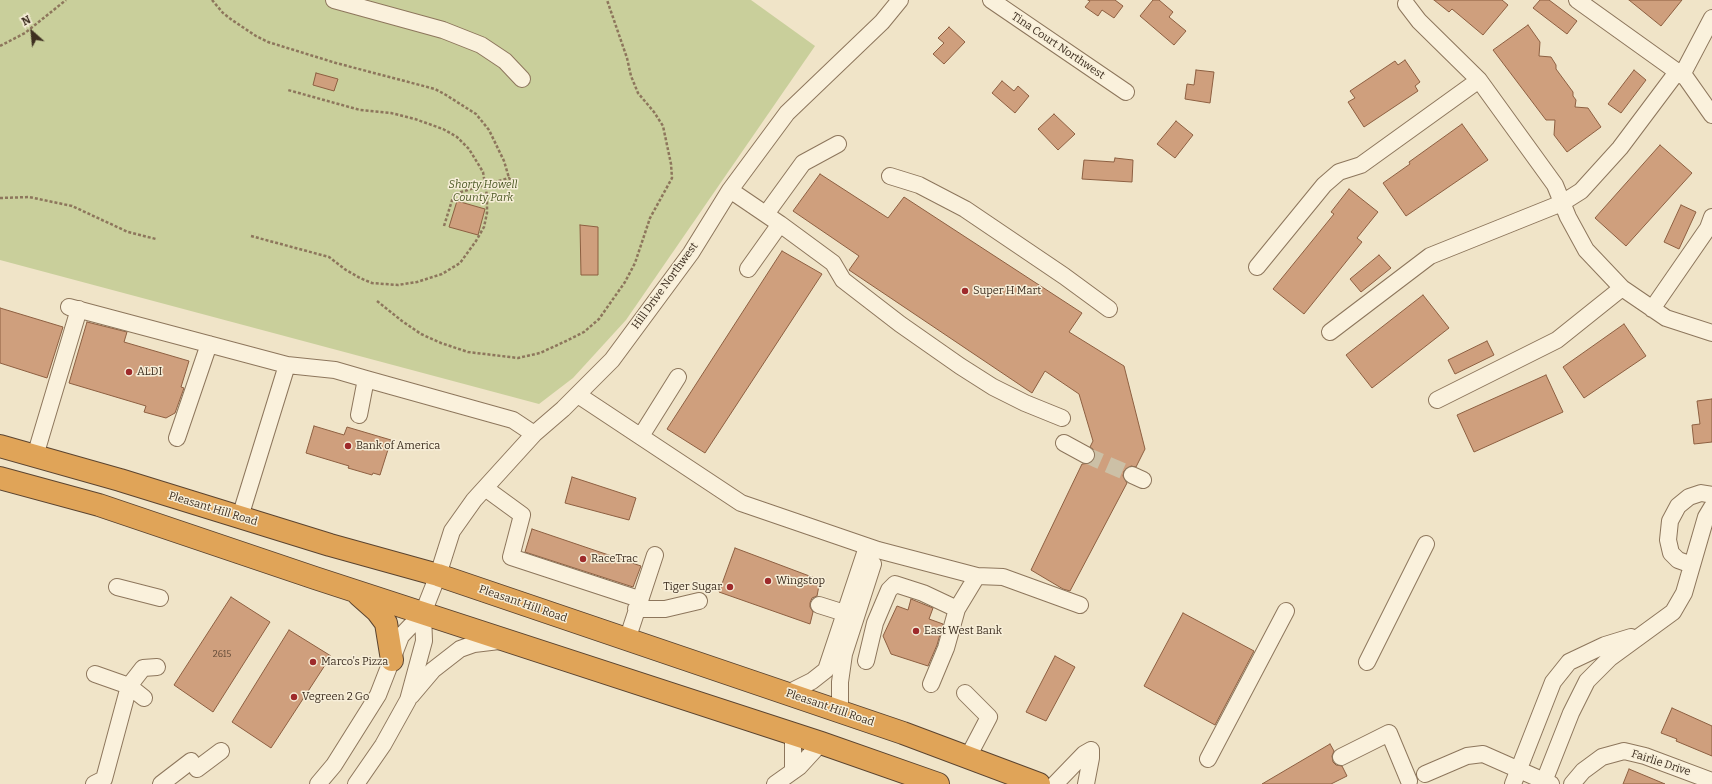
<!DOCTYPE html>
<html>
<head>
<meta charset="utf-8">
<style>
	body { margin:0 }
	#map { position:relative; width:1712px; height:784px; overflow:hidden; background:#f0e4c8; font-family:Bitter,serif }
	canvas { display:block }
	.north { position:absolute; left:12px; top:12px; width:40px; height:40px; -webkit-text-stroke:3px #f7eed8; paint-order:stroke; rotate:333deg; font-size:11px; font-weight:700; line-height:16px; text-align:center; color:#3d2e20 }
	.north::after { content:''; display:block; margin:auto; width:14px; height:18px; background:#3d2e20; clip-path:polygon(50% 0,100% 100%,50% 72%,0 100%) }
</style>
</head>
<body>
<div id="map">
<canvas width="1712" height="784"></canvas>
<div class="north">N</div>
</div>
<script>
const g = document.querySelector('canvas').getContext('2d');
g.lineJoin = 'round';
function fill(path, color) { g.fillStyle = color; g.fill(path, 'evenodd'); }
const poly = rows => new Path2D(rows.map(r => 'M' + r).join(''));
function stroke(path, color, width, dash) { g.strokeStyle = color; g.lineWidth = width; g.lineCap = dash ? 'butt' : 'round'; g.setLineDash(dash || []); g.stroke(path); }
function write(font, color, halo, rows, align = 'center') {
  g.font = font + ' Bitter,serif'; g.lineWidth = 3; g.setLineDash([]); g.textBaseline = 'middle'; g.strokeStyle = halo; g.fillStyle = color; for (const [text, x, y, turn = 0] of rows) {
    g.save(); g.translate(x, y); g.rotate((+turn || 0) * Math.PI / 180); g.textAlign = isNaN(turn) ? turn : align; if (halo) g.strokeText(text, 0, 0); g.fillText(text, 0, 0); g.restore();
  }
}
fill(poly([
	[0,0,751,0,815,46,626,320,573,378,539,404,0,260]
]), '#c9cf9b');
const building = poly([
	[1088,0,1115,0,1123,6,1114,18,1102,10,1098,16,1085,7,1090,1,1088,0],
	[1153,0,1159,0,1173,12,1169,17,1186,31,1174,45,1140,16,1153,0],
	[1434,0,1502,0,1508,5,1483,35,1452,9,1449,12,1434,0],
	[1540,0,1549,0,1577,21,1567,34,1533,8,1540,0],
	[1629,0,1682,0,1661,26,1629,0],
	[1528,25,1540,42,1539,56,1551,57,1556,65,1556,69,1573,92,1573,96,1576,100,1575,107,1588,108,1601,127,1567,152,1554,135,1555,120,1546,120,1493,50,1528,25],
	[949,27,965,42,944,64,933,54,944,43,938,38,949,27],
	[1405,60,1420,82,1415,86,1418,91,1364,127,1348,102,1355,98,1350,91,1395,61,1398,65,1405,60],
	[1196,70,1214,72,1210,103,1185,99,1187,84,1194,85,1196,70],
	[1634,70,1646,80,1621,113,1608,104,1634,70],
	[316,73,338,79,334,91,313,85,316,73],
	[1002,81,1014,91,1018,86,1029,96,1015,113,992,93,1002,81],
	[1054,114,1075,134,1058,150,1038,129,1054,114],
	[1176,121,1193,135,1175,158,1157,144,1176,121],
	[1462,124,1488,160,1406,216,1383,183,1410,164,1409,162,1462,124],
	[1660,145,1692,173,1626,246,1595,218,1660,145],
	[1115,158,1133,160,1132,182,1082,179,1084,160,1114,162,1115,158],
	[820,174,888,218,904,197,1082,313,1069,332,1124,366,1145,449,1136,467,1131,466,1124,471,1123,476,1127,483,1070,591,1063,589,1031,570,1082,464,1091,463,1094,459,1094,450,1090,447,1093,441,1079,394,1045,371,1032,393,849,270,859,256,793,211,820,174],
	[1349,189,1378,212,1357,238,1362,242,1304,314,1273,289,1334,214,1331,212,1349,189],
	[457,201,485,209,478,235,449,227,457,201],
	[1681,205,1696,212,1679,249,1664,242,1681,205],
	[580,225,598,227,598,275,581,275,580,225],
	[782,251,822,274,705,453,667,429,782,251],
	[1379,255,1391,268,1361,292,1350,279,1379,255],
	[1423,295,1449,328,1372,388,1346,355,1423,295],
	[0,308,63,327,47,378,0,363,0,308],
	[87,322,127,332,124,342,189,361,181,387,184,388,175,413,166,418,144,412,146,406,69,383,87,322],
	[1624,324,1646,356,1584,398,1563,367,1624,324],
	[1487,341,1494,355,1455,374,1448,360,1487,341],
	[1546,375,1563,412,1474,452,1457,415,1546,375],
	[1712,399,1712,442,1694,444,1692,425,1700,424,1697,401,1712,399],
	[314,426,344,435,347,427,391,440,380,475,373,473,372,475,348,468,349,466,306,453,314,426],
	[572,477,636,498,629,520,565,503,572,477],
	[532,529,641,566,633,587,525,552,532,529],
	[735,548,820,580,817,596,812,598,810,603,810,607,813,612,810,624,719,592,735,548],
	[231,597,270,622,213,712,174,685,231,597],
	[911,599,933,608,929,619,943,624,937,645,928,666,891,654,883,636,897,606,908,610,911,599],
	[1183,613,1254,651,1215,725,1144,686,1183,613],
	[289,630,331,656,271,748,232,722,289,630],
	[1055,656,1075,667,1046,721,1026,712,1055,656],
	[1672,708,1712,726,1712,756,1676,741,1677,739,1661,733,1672,708],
	[1330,744,1334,751,1332,756,1333,762,1336,765,1342,766,1347,776,1331,784,1262,784,1330,744],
	[1629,769,1665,784,1623,784,1629,769]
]);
fill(building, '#cf9f7d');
stroke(building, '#8d5f41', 1);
stroke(poly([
	[1086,455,1132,475]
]), '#ccc0a6', 16, [16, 8]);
const minor = poly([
	[334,0,443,30,481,45,505,61,522,79],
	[991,0,1126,92],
	[1577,0,1686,78,1712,115],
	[1406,4,1419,21,1479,80,1555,185,1568,217,1586,250,1622,288,1666,318,1712,333],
	[1682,75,1712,18],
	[890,176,919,185,965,209,1064,276,1109,309],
	[730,190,780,224,833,263,843,280,900,324,960,366,993,387,1025,403,1062,418],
	[766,214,803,163,838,144],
	[1257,267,1324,185,1339,172,1361,165,1479,80],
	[748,269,780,224],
	[69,307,287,365,335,370,366,379,513,420,534,434],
	[1652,309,1708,228,1712,217],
	[1330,332,1430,256,1562,203,1581,191,1620,148,1677,72],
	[578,395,741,503,878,550,977,576,1003,577,1080,605],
	[1437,400,1557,340,1622,288],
	[359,415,366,379],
	[641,436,678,377],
	[177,438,209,344],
	[1064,443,1086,455],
	[35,456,79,309],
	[1132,475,1143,480],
	[485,488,522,515,511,557,639,599],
	[240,517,287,365],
	[1692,565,1678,560,1671,553,1668,540,1670,521,1678,506,1689,497,1701,493,1712,495],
	[117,587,160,598],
	[819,605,854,616],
	[636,609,665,609,699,601],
	[627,640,655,555],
	[866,661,875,623,889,590,895,584,923,593,957,609],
	[1367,662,1426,544],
	[95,674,129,686,144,698],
	[931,684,946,648,957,609,977,576],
	[965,693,989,717,968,757],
	[786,694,812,681,826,670,867,547],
	[411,696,433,670,460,649,474,644,499,641],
	[840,712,840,682,844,654,873,564],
	[1341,757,1389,733,1409,781],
	[1208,759,1286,611],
	[197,769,221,751],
	[793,770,793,734],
	[1425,774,1467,756,1483,754,1551,784],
	[94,784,104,779,129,686,143,668,157,667],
	[161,784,191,761],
	[318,784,334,765,378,695,401,636,423,613],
	[356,784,383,745,408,700,424,641,423,613,438,575,452,531,474,500,534,434,563,409,612,360,691,253,730,190,787,113,882,22,900,0],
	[775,784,799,767,821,743],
	[1055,784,1084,754,1091,750],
	[1086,784,1091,758,1091,750],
	[1513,784,1553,682,1569,662,1605,645,1631,637],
	[1543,784,1571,713,1587,681,1610,658,1673,612,1684,593,1706,517,1712,507],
	[1572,784,1583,771,1602,757,1624,751,1645,756,1712,781]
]);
const highway = poly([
	[0,446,120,480,330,545,438,575,903,733,1039,784],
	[0,478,99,505,315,578,821,743,938,784],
	[359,595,377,611,386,623,392,660]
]);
stroke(minor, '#8d765c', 18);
stroke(highway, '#5b4430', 24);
stroke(poly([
	[212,0,223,13,232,20,256,36,268,42,336,63,435,89,446,95,476,114,489,130,504,161,509,178],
	[0,46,25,33,66,0],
	[0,198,29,197,72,206,128,232,156,239],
	[444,226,454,194,509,178,517,189],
	[251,236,329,257,346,270,360,278,372,283,398,285,417,282,442,274,460,263,476,241,484,227,487,213,487,196,483,172,469,149,457,137,443,129,415,119,391,113,360,110,288,90],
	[377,301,402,321,421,334,441,343,468,352,518,358,540,353,564,342,584,332,599,319,625,282,635,263,650,218,672,178,671,164,663,126,654,112,638,93,631,76,627,58,607,0]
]), '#8d765c', 2.5, [3, 2]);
stroke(minor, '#faf1dc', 16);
stroke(highway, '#e0a458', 22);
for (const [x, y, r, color] of [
	[965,291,4,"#9e2a2b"],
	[129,372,4,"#9e2a2b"],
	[348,446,4,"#9e2a2b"],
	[583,559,4,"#9e2a2b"],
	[768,581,4,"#9e2a2b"],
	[730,587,4,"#9e2a2b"],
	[916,631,4,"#9e2a2b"],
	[313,662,4,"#9e2a2b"],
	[294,697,4,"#9e2a2b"]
]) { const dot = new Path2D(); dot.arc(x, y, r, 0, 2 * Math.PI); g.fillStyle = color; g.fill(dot); stroke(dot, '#f7eed8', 1.5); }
write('9px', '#624a37', null, [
	["2615",222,654]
]);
write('11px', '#3d2e20', '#f7eed8', [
	["Tina Court Northwest",1058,46,34],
	["Hill Drive Northwest",665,286,-54],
	["Pleasant Hill Road",213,509,17],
	["Pleasant Hill Road",523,604,19],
	["Pleasant Hill Road",830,708,19],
	["Fairlie Drive",1661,763,18]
]);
write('italic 11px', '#4d5a26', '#f7eed8', [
	["Shorty Howell",483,185],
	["County Park",483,198]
]);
write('11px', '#3d2e20', '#f7eed8', [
	["Super H Mart",973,291],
	["ALDI",137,372],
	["Bank of America",356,446],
	["RaceTrac",591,559],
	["Wingstop",776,581],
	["Tiger Sugar",722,587,"right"],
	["East West Bank",924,631],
	["Marco's Pizza",321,662],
	["Vegreen 2 Go",302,697]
], 'left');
</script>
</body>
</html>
